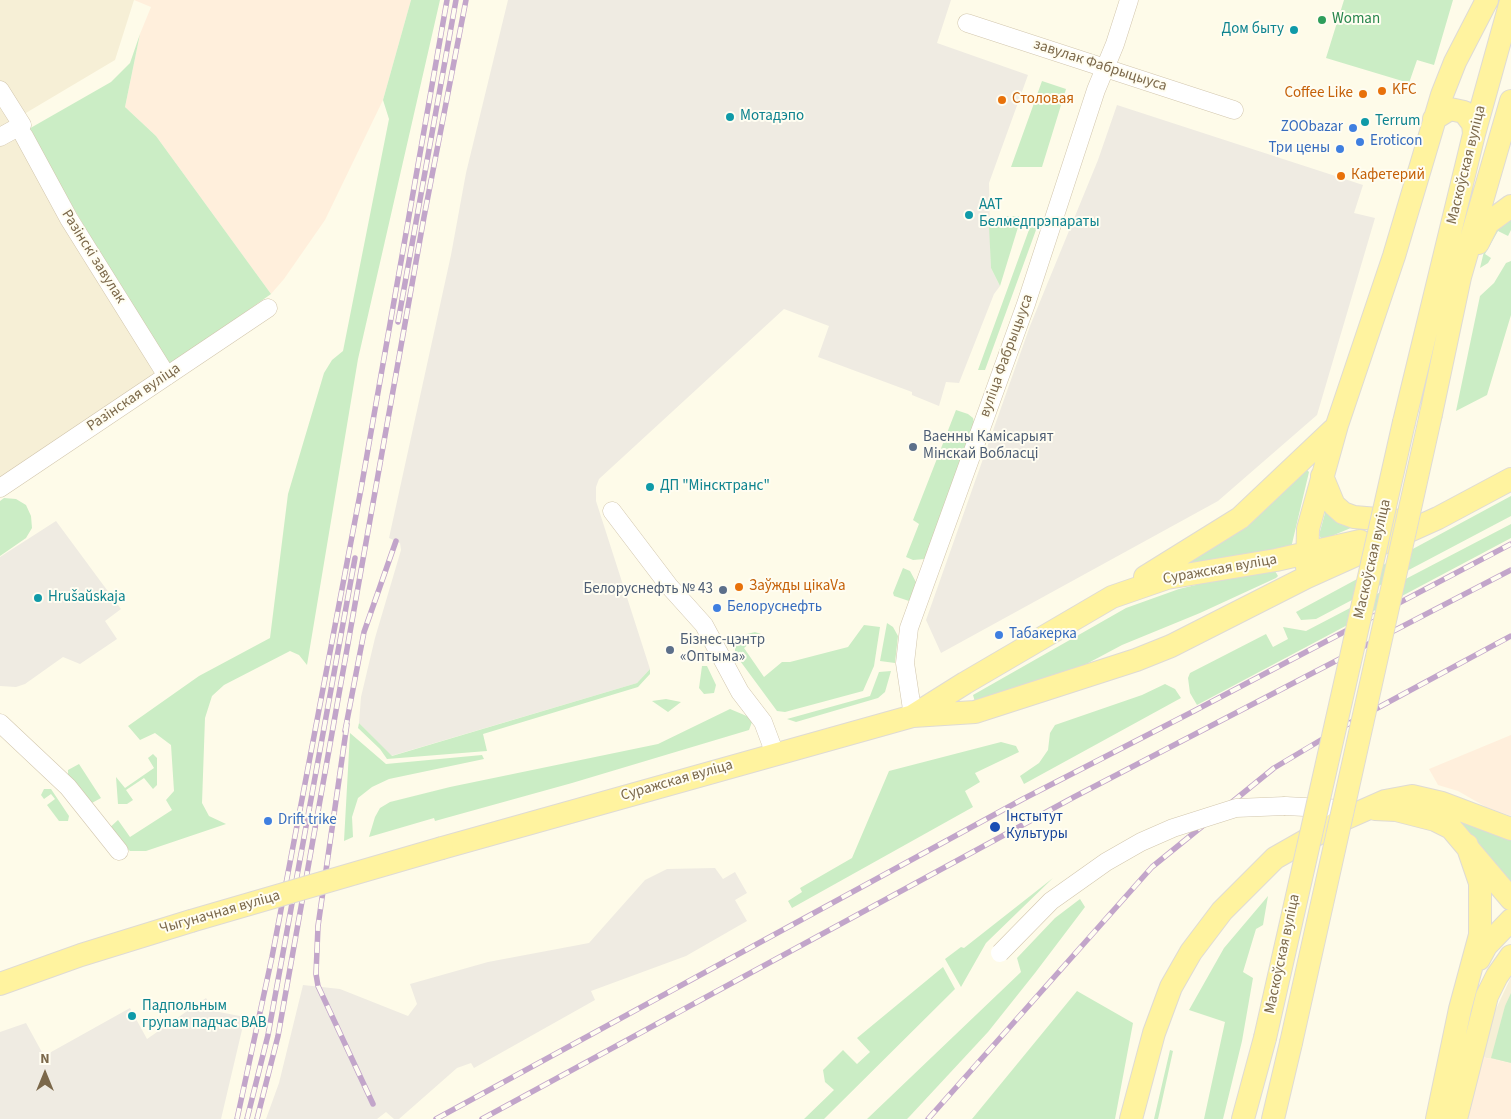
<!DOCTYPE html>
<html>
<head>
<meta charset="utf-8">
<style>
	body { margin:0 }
	#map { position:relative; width:1511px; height:1119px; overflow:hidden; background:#fefbe9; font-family:"Source Sans 3",sans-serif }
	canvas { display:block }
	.north { position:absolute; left:20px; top:1049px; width:50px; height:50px; -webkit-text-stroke:4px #fffdf1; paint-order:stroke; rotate:0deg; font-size:14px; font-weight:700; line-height:20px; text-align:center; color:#7b684a }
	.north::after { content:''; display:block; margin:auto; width:18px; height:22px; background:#7b684a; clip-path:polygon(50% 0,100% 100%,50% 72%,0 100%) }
</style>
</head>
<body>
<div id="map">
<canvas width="1511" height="1119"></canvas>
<div class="north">N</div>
</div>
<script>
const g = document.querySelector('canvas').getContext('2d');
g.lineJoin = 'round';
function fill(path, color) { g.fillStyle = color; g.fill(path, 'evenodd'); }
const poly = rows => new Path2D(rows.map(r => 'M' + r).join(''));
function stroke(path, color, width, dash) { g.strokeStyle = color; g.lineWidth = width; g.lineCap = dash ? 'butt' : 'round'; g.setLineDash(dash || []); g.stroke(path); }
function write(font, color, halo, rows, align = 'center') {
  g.font = font + ' "Source Sans 3",sans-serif'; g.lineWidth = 4; g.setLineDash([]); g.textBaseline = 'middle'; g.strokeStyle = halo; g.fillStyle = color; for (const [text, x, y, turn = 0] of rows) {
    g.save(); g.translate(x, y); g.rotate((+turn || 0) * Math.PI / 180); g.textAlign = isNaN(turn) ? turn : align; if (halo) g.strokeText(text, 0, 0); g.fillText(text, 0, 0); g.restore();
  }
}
fill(poly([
	[0,0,134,0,115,60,9,123,162,375,0,482],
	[1511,977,1511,1063,1482,1057,1495,1011]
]), '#f6efd6');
fill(poly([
	[134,0,411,0,383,100,325,220,284,279,271,294,156,136,125,107,140,34,151,7],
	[1511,735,1511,816,1486,807,1458,791,1438,785,1429,769],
	[1482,1057,1511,1063,1511,1119,1468,1119]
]), '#ffefdc');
fill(poly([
	[508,0,951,0,937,43,1028,75,989,183,991,268,1000,286,994,294,959,383,946,382,939,406,912,395,912,392,818,357,829,326,784,309,599,479,596,487,596,501,650,669,637,683,391,756,359,723,361,697,375,638,401,550,400,543,389,538,451,255,466,173],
	[1117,105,1363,185,1354,213,1375,218,1317,415,1218,501,941,653,926,620,1030,326,1098,160],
	[56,521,121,609,105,621,117,639,80,664,63,657,25,684,16,687,0,686,0,557],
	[715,868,723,879,735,872,747,893,735,900,747,921,686,956,591,991,595,1000,474,1068,471,1063,457,1068,399,1119,394,1119,386,1112,377,1119,266,1119,279,1083,303,985,340,989,408,1016,417,1004,410,984,488,962,589,943,645,880,667,869],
	[206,998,214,1011,245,1017,221,1119,0,1119,0,1032,26,1023,44,1056,130,1008,147,1039]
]), '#efebe2');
fill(poly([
	[411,0,440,0,358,359,307,665,299,655,290,651,224,685,212,696,205,718,202,803,209,816,226,824,146,851,130,851,107,830,118,820,130,837,172,810,166,800,174,791,171,745,155,733,140,740,128,726,199,676,270,638,288,494,324,373,332,360,343,351,389,119,383,100],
	[1344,0,1453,0,1434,65,1417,60,1409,83,1326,58],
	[140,34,125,107,156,136,271,294,168,367,29,133,20,134,111,82,130,63],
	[1042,81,1066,89,1042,167,1011,167],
	[1511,215,1511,230,1508,236,1498,231,1485,254,1491,258,1488,263,1480,268,1487,239],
	[1000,216,1019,216,1019,224,1000,286,991,268,989,226],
	[1034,216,1040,219,985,370,978,370],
	[1511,261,1511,315,1487,395,1456,411,1480,296,1494,283,1506,263],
	[956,410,968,414,973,418,975,426,925,559,913,560,906,557,919,524,913,520],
	[1307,470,1309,472,1291,548,1188,563],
	[1511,496,1511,516,1316,619,1301,620,1296,612],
	[4,498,16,499,26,505,31,516,32,528,26,538,0,556,0,501],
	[1327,506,1358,525,1322,540,1319,535],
	[1511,524,1511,538,1197,705,1190,693,1188,678,1190,673,1266,634,1273,647,1288,639,1283,627,1306,631],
	[903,568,910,571,917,584,909,601,894,596,893,593],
	[1275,571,1278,576,1276,578,1200,613,1122,645,1077,669,975,702,973,695,1126,608,1179,589,1212,581],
	[887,623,893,627,898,636,895,663,880,661],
	[864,625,880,627,874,666,863,691,785,712,777,711,735,654,735,644,740,639,747,634,755,632,761,634,744,648,764,677,782,662,790,662,848,647],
	[702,666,707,666,716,685,714,693,704,694,699,688],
	[650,669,650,674,638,687,483,734,487,751,387,759,380,749,358,728,359,723,392,756,637,683],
	[891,671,885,692,878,698,796,722,787,719,870,696,879,672],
	[1165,684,1175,689,1181,698,1024,784,1020,776,1039,763,1048,750,1050,733,1055,725,1142,695],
	[666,699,681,702,668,712,652,701],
	[730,709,749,717,752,722,749,730,572,783,435,821,434,818,369,837,375,817,380,808,390,802,450,787,658,744],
	[350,733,386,764,482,755,484,759,389,779,372,787,358,798,352,817,353,837,344,841],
	[1001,742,1016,746,1019,752,975,773,980,782,965,791,973,807,792,908,788,901,802,892,800,888,852,858,889,771],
	[153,754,157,758,157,785,153,789,144,778,126,790,133,800,127,804,118,804,116,777,125,788,154,768,148,758],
	[79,764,101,798,90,804,68,776,68,770],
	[44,789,51,789,69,816,68,821,59,821,47,805,55,799,51,794,44,799,41,795],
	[1463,822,1511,839,1511,889,1459,823],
	[1053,878,986,943,961,987,945,959,961,947,964,948],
	[1268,896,1263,925,1256,929,1243,972,1253,978,1242,1041,1223,1119,1204,1119,1225,1022,1189,1010,1224,948],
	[1080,899,1085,907,1035,973,988,1032,910,1116,907,1119,867,1119,1021,972,1017,958,1055,918],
	[943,967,955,989,824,1119,804,1119,834,1090,825,1082,823,1070,843,1050,857,1064,870,1052,857,1038],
	[1077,991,1133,1023,1115,1119,972,1119],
	[1511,993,1511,1063,1491,1058,1505,1006],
	[1170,1050,1173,1051,1158,1119,1154,1119]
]), '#cbedc5');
const minor = poly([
	[967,23,1234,110],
	[0,90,22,125,0,137],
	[24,136,69,219,167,376],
	[0,488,268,308],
	[612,511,669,586,704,625,740,692,763,722,775,754],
	[913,716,905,663,909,628,1026,304,1096,90,1115,44,1129,0],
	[0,723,68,787,119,851],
	[1285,806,1344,809]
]);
const major = poly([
	[1434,119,1450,109,1464,112,1473,124,1474,134],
	[1478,243,1488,223,1511,206],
	[1431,414,1460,277,1511,101],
	[1404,422,1474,134,1511,1],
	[1322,476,1334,505,1343,513,1354,517,1401,521],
	[1307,568,1308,529,1337,425,1394,256,1442,95,1455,62,1487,0],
	[1145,577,1240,518,1333,430],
	[914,715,965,683,1112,597,1167,578,1276,560,1360,541],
	[1375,809,1396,810,1435,820,1451,828,1511,899],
	[442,848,913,716,975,712,1136,660,1171,646,1307,577,1438,518,1511,479],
	[1479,959,1486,946,1511,920],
	[0,984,81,955,191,921],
	[1131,1119,1154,1033,1171,987,1191,952,1222,911,1275,858,1342,820,1385,801,1412,796,1442,803,1511,829],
	[1243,1119,1265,1038],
	[1273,1119,1291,1043],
	[1437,1119,1460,1009,1480,935,1480,883,1467,845],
	[1456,1119,1487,996,1497,976,1511,956]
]);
stroke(minor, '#d2c6ad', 19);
stroke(major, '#dfdbd4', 24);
stroke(minor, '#fff', 18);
stroke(major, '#fff39f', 22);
const rail = poly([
	[398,322,456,0],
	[347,724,318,926,316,974,318,986,373,1104],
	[345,731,364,632,396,541],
	[237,1119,272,957,361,489,447,0],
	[247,1119,268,1035,355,558],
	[257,1119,278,1036,424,217,466,0],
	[436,1119,1023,799,1194,711,1511,544],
	[482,1119,1074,797,1511,570],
	[928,1119,1152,867,1274,768,1346,725,1511,636]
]);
stroke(rail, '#c2a5ca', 5.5);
stroke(rail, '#fffdf1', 4, [11]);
const minorBridge = poly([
	[1000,953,1051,901,1106,862,1141,842,1173,828,1236,808,1285,806]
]);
const majorBridge = poly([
	[191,921,442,848],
	[1265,1038,1404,422],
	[1291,1043,1431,414]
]);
stroke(minorBridge, '#d2c6ad', 19, []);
stroke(majorBridge, '#dfdbd4', 24, []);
stroke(minorBridge, '#fff', 18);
stroke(majorBridge, '#fff39f', 22);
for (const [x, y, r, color] of [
	[1322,20,5,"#2e9e5b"],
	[1294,30,5,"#0f9aa8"],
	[1382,91,5,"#e8710a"],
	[1363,94,5,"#e8710a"],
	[1002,100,5,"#e8710a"],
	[730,117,5,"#0f9aa8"],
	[1365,122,5,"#0f9aa8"],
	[1353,128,5,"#3f7fe0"],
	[1360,142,5,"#3f7fe0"],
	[1340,149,5,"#3f7fe0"],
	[1341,176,5,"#e8710a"],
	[969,215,5,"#0f9aa8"],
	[913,447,5,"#5c6f8a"],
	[650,487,5,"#0f9aa8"],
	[739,587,5,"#e8710a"],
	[723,590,5,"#5c6f8a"],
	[38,598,5,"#0f9aa8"],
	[717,608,5,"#3f7fe0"],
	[999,635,5,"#3f7fe0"],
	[670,650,5,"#5c6f8a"],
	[268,821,5,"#3f7fe0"],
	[995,827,6,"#1a4fb4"],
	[132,1016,5,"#0f9aa8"]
]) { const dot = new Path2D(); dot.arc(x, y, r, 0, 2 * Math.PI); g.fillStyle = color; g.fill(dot); stroke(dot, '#fffdf1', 2); }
write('15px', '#27864d', '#fffdf1', [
	["Woman",1332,20]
], 'left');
write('15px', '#0d838f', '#fffdf1', [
	["Дом быту",1284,30,"right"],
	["Мотадэпо",740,117],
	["Terrum",1375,122],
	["ААТ",979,206],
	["Белмедпрэпараты",979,223],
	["ДП \"Мінсктранс\"",660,487],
	["Hrušaŭskaja",48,598],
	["Падпольным",142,1007],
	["групам падчас ВАВ",142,1024]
], 'left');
write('15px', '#7b684a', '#fffdf1', [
	["завулак Фабрыцыуса",1100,66,18],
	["Маскоўская вуліца",1467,165,-76],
	["Разінскі завулак",93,257,58],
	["вуліца Фабрыцыуса",1007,356,-70],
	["Разінская вуліца",134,398,-34],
	["Маскоўская вуліца",1373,559,-77],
	["Суражская вуліца",1220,570,-10],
	["Суражская вуліца",677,781,-16],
	["Чыгуначная вуліца",220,913,-16],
	["Маскоўская вуліца",1283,954,-78]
]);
write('15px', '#c56008', '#fffdf1', [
	["KFC",1392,91],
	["Coffee Like",1353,94,"right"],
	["Столовая",1012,100],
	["Кафетерий",1351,176],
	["Заўжды цікаVа",749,587]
], 'left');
write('15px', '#366cbe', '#fffdf1', [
	["ZOObazar",1343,128,"right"],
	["Eroticon",1370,142],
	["Три цены",1330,149,"right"],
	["Белоруснефть",727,608],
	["Табакерка",1009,635],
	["Drift trike",278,821]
], 'left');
write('15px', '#4e5e75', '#fffdf1', [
	["Ваенны Камісарыят",923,438],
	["Мінскай Вобласці",923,455],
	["Белоруснефть № 43",713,590,"right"],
	["Бізнес-цэнтр",680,641],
	["«Оптыма»",680,658]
], 'left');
write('15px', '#164399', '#fffdf1', [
	["Інстытут",1006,818],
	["Культуры",1006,835]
], 'left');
</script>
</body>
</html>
